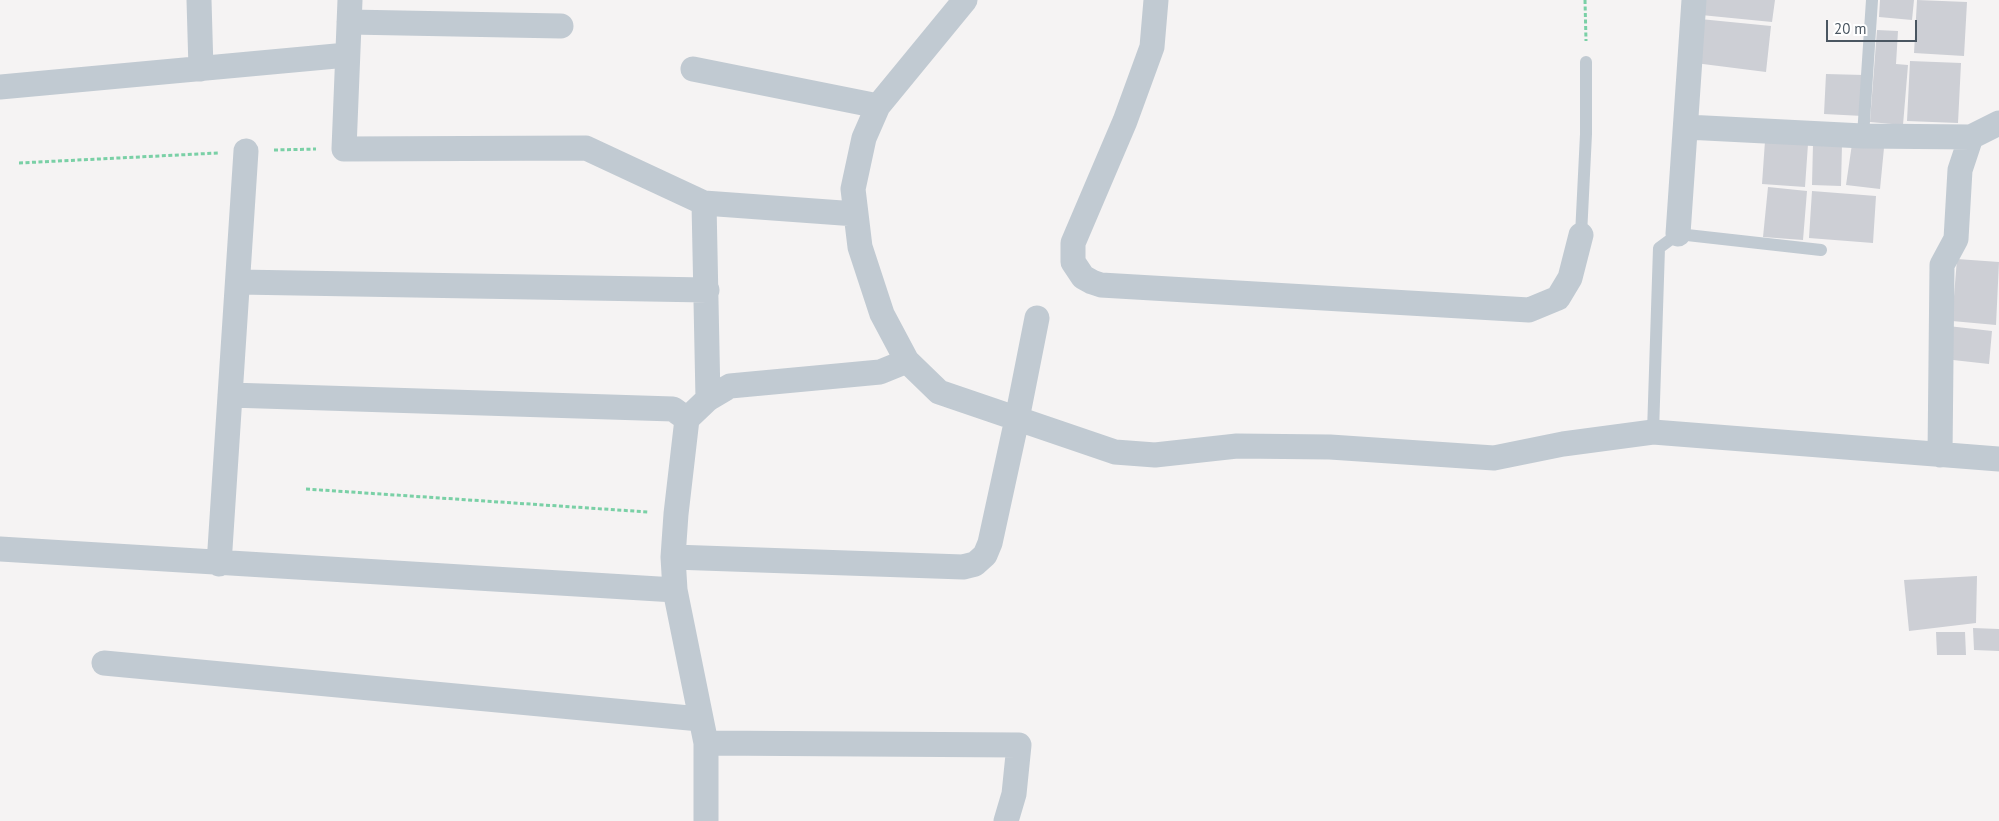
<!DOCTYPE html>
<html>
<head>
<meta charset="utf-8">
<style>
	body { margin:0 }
	#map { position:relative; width:1999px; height:821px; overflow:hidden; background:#f5f3f3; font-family:"PT Sans",sans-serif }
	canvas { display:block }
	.scale { position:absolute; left:1826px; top:20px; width:91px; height:22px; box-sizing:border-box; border:2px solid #4a5661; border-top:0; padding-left:6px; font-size:15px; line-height:18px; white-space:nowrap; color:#4a5661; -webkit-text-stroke:4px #fff; paint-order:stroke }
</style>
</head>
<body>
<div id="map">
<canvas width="1999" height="821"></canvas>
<div class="scale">20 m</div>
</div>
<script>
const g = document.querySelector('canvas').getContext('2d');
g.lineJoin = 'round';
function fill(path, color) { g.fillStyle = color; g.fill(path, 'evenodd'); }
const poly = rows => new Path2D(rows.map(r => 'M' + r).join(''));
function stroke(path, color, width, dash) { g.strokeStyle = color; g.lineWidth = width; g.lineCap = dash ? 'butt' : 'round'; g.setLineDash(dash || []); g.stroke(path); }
fill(poly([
	[1703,0,1775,0,1772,22,1701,15],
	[1880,0,1914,0,1912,20,1879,17],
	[1917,0,1967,2,1964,56,1914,53],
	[1700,19,1771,26,1766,72,1695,63],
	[1877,30,1898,31,1896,64,1908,65,1903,125,1870,122],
	[1910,61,1961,63,1958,123,1907,121],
	[1826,74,1864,75,1863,116,1824,114],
	[1765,141,1808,144,1805,187,1762,184],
	[1813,144,1842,144,1841,186,1812,185],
	[1852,144,1884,148,1880,189,1846,185],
	[1768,187,1807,191,1803,240,1763,237],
	[1812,191,1876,196,1873,243,1809,238],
	[1957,259,1999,262,1996,325,1952,321],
	[1948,326,1992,331,1989,364,1944,359],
	[1977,576,1976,623,1909,631,1904,580],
	[1973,628,1999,629,1999,651,1974,650],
	[1936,632,1965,632,1966,655,1937,655]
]), '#cdcfd5');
stroke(poly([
	[1585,0,1586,41],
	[274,150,316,149],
	[19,163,218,153],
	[306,489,648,512]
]), '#7ad0a6', 3, [4, 2.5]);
stroke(poly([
	[1863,136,1872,0],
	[1581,235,1586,134,1586,62],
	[1653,432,1659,248,1678,234,1821,250]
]), '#c1cad2', 12);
stroke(poly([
	[199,0,201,69],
	[350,0,344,149,586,148,704,203,856,214],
	[965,0,878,106,864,138,853,189,860,247,882,314,907,361,939,392,1115,452,1155,455,1237,446,1330,447,1494,458,1563,444,1653,432,1999,459],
	[1156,0,1152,47,1125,121,1073,243,1073,262,1083,277,1092,282,1101,285,1529,310,1558,298,1570,278,1581,235],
	[349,22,561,26],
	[693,69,878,106],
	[0,87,347,55],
	[1686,127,1863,136,1971,137,1960,170,1956,239,1942,265,1940,455],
	[1971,137,1999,123],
	[704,203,708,399],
	[1678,234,1694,0],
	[238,282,707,290],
	[230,395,673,409,687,419],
	[0,549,675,590],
	[673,557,963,567,975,564,985,555,990,543,1017,419,1037,318],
	[219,564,246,151],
	[104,663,700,719],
	[706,743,1019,745,1014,794,1006,821],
	[706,821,706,743,675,590,673,557,676,514,687,419,708,399,730,386,880,372,907,361]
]), '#c1cad2', 25);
</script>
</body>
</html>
